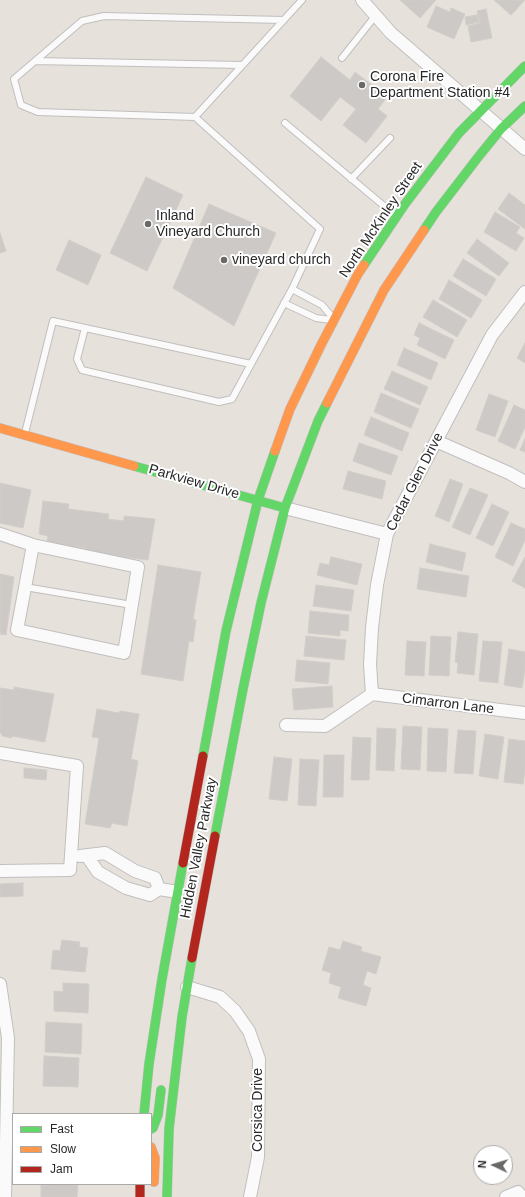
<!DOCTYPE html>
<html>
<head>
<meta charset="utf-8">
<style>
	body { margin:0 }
	#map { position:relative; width:525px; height:1197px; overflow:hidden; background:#e7e1dc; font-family:Helvetica,sans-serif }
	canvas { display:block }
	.legend { position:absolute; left:12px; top:1113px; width:140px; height:72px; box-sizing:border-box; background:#fff; border:1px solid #a9a9a9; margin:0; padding:5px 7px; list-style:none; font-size:12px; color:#282828 }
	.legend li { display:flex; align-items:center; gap:8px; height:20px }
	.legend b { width:20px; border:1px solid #a9a9a9 }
	.north { position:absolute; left:473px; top:1145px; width:40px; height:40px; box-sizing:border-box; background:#fff; border:1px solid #a9a9a9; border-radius:50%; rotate:274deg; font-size:11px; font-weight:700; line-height:16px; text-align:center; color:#282828 }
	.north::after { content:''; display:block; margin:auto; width:14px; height:18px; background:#6b6967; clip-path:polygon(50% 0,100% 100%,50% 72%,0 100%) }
</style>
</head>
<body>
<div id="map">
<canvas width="525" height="1197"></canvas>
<ul class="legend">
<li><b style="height:5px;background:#63d668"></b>Fast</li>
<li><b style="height:5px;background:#ff974d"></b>Slow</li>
<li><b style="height:5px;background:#b3261e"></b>Jam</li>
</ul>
<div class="north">N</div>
</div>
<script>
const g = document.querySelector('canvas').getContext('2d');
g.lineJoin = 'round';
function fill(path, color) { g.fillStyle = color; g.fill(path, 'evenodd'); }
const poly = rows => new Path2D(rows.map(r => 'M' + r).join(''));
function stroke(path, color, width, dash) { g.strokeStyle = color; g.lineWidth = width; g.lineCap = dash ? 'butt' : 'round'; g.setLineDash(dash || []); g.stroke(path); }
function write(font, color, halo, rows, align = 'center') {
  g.font = font + ' Helvetica,sans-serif'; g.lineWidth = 4; g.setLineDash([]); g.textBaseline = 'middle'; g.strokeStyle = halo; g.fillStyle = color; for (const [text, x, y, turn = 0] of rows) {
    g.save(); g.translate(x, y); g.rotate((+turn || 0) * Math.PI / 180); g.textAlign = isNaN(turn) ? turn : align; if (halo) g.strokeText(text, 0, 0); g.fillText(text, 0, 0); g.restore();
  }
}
const building = poly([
	[400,0,436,0,420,18,400,0],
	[494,0,525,0,511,15,494,0],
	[436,6,450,12,451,8,465,14,454,39,427,27,436,6],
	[486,9,492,38,471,42,468,26,480,23,477,11,486,9],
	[477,15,479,22,466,25,465,17,477,15],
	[321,57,350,80,355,72,387,97,378,109,387,116,366,143,343,125,356,109,340,97,321,121,290,96,321,57],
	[146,177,183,195,147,271,110,253,146,177],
	[509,193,525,205,525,229,498,209,509,193],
	[209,204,276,233,234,326,173,288,209,204],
	[495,212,520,227,516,233,524,238,516,251,484,232,495,212],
	[0,233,6,251,0,253,0,233],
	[477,239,509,263,499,276,467,253,477,239],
	[69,240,101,255,88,285,56,270,69,240],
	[463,259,496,279,486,296,453,276,463,259],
	[449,280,482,300,471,318,439,299,449,280],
	[433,300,467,320,457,337,423,317,433,300],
	[419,323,454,340,445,359,417,345,420,338,414,335,419,323],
	[525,343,525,363,517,358,525,343],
	[404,348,438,363,431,380,397,365,404,348],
	[392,371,428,387,420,405,384,389,392,371],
	[381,393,419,409,411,428,374,412,381,393],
	[489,394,508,401,495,437,476,430,489,394],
	[514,405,525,410,525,427,515,449,498,441,514,405],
	[371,417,409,433,402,451,364,435,371,417],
	[525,439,525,452,520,450,525,439],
	[359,443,398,456,391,475,353,461,359,443],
	[348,471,386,481,382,499,343,489,348,471],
	[450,479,463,484,449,522,435,516,450,479],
	[0,483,31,490,23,528,0,523,0,483],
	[470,488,488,495,470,535,452,527,470,488],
	[43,501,69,504,68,509,109,514,108,519,124,521,124,516,155,519,148,560,85,552,85,548,47,543,48,536,39,534,43,501],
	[492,504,509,512,493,546,476,538,492,504],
	[511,523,525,529,525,540,513,566,495,557,511,523],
	[430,544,466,553,462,571,426,562,430,544],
	[331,557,362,564,357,585,317,575,320,563,329,565,331,557],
	[525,557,525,588,512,581,525,557],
	[158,565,201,572,193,619,196,620,193,642,189,641,183,681,141,674,158,565],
	[420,568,469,576,466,597,417,589,420,568],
	[0,574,14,577,6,635,0,634,0,574],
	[316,585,354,590,351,611,313,606,316,585],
	[310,611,349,615,348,631,340,630,340,636,308,633,310,611],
	[458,632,478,634,474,675,457,673,458,663,455,662,458,632],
	[306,636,346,640,344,660,304,656,306,636],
	[431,636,451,637,449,676,429,675,431,636],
	[407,641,426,642,424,676,405,675,407,641],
	[483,641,502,642,498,683,479,681,483,641],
	[509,649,525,652,525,670,522,688,504,685,509,649],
	[297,660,330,663,328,684,295,681,297,660],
	[332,686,333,707,294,710,292,689,332,686],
	[14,687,54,694,45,742,12,736,12,738,2,736,2,734,0,733,0,688,14,690,14,687],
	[97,709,119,713,120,711,139,714,131,759,138,761,127,826,112,823,110,828,85,824,99,738,92,737,97,709],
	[403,726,422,727,420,770,401,769,403,726],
	[377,728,396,729,394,771,376,770,377,728],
	[428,728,448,729,446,772,427,771,428,728],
	[458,730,476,731,473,774,454,773,458,730],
	[485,734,504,737,498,779,479,776,485,734],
	[353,737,371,738,369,780,351,780,353,737],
	[509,739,525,741,525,770,523,784,504,782,509,739],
	[324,755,344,755,343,797,323,797,324,755],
	[274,757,292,759,287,801,269,799,274,757],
	[300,759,319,760,316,806,298,805,300,759],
	[24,768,47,770,46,780,24,778,24,768],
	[23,883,23,896,0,897,0,884,23,883],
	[62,940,80,942,79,947,88,948,85,972,51,969,53,950,60,951,62,940],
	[343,941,362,947,361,951,381,957,376,974,367,971,363,985,371,988,366,1006,338,998,341,987,329,983,331,973,322,970,329,947,340,950,343,941],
	[63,983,89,984,88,1013,54,1011,54,991,63,992,63,983],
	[46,1022,82,1024,81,1054,45,1052,46,1022],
	[44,1056,79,1058,78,1087,43,1086,44,1056],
	[50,1184,78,1184,77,1197,41,1197,41,1185,50,1185,50,1184]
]);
fill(building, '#cdc9c6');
stroke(building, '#d2cdc8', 1);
const lane = poly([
	[342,58,376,15],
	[35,61,242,65],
	[195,117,38,112,21,105,14,79,82,21,104,16,284,20],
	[285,123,396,216],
	[351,179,390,138],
	[292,289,322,305,333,318],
	[284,303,316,318,331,320],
	[85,328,77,359,82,370,219,402,232,399,251,364],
	[25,433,53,321,251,364,292,289,320,229,195,117,302,0],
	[25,587,132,605]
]);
const street = poly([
	[362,0,391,33,525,149],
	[436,441,509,473,525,482],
	[285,508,387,534],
	[0,534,33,545,138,567,124,653,17,630,33,545],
	[372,694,370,664,372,628,377,585,387,534,492,335,525,292],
	[372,694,525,713],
	[286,725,325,726,372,694],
	[0,753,77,766,70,870,0,871],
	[80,856,105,853,135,871,155,878,159,889],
	[87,856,98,872,126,888,150,895,159,889,178,892],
	[0,984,8,1038,5,1197],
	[187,987,220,997,235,1011,249,1031,259,1059,258,1157,250,1197],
	[506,1197,518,1192,522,1197]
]);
const fast = poly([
	[424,230,436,212,479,156,501,129,525,106],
	[364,265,405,204,459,133,525,66],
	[134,466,285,508],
	[203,756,226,631,258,500,275,451],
	[215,836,243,689,261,603,285,508,318,421,327,403],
	[144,1114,149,1064,162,979,183,863],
	[151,1129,153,1128,158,1115,161,1090],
	[167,1197,169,1129,182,1017,192,958]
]);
const slow = poly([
	[327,403,384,290,424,230],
	[0,428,134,466],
	[275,451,290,409,321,345,358,274,364,265],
	[151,1147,155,1158,154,1182]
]);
const jam = poly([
	[183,863,203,756],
	[192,958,215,836],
	[140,1184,140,1197]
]);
stroke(lane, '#c0bfbe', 8);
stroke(street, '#c0bfbe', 14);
stroke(fast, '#c0bfbe', 10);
stroke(slow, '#c0bfbe', 10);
stroke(jam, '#c0bfbe', 10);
stroke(lane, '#fbfafa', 6);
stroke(street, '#fbfafa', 12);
stroke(fast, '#63d668', 9);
stroke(slow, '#ff974d', 9);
stroke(jam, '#b3261e', 9);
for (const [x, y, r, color] of [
	[362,85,4,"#6b6967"],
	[148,224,4,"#6b6967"],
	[224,260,4,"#6b6967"]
]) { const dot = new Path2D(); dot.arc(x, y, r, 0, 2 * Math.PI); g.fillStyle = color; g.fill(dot); stroke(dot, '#fff', 1.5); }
write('14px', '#282828', '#fff', [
	["Corona Fire",370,77],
	["Department Station #4",370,93],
	["Inland",156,216],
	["Vineyard Church",156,232],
	["vineyard church",232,260]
], 'left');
write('14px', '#282828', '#fff', [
	["North McKinley Street",381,220,-56],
	["Parkview Drive",194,482,16],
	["Cedar Glen Drive",415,482,-63],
	["Cimarron Lane",448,704,7],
	["Hidden Valley Parkway",199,848,-79],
	["Corsica Drive",258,1110,-90]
]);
</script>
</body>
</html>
